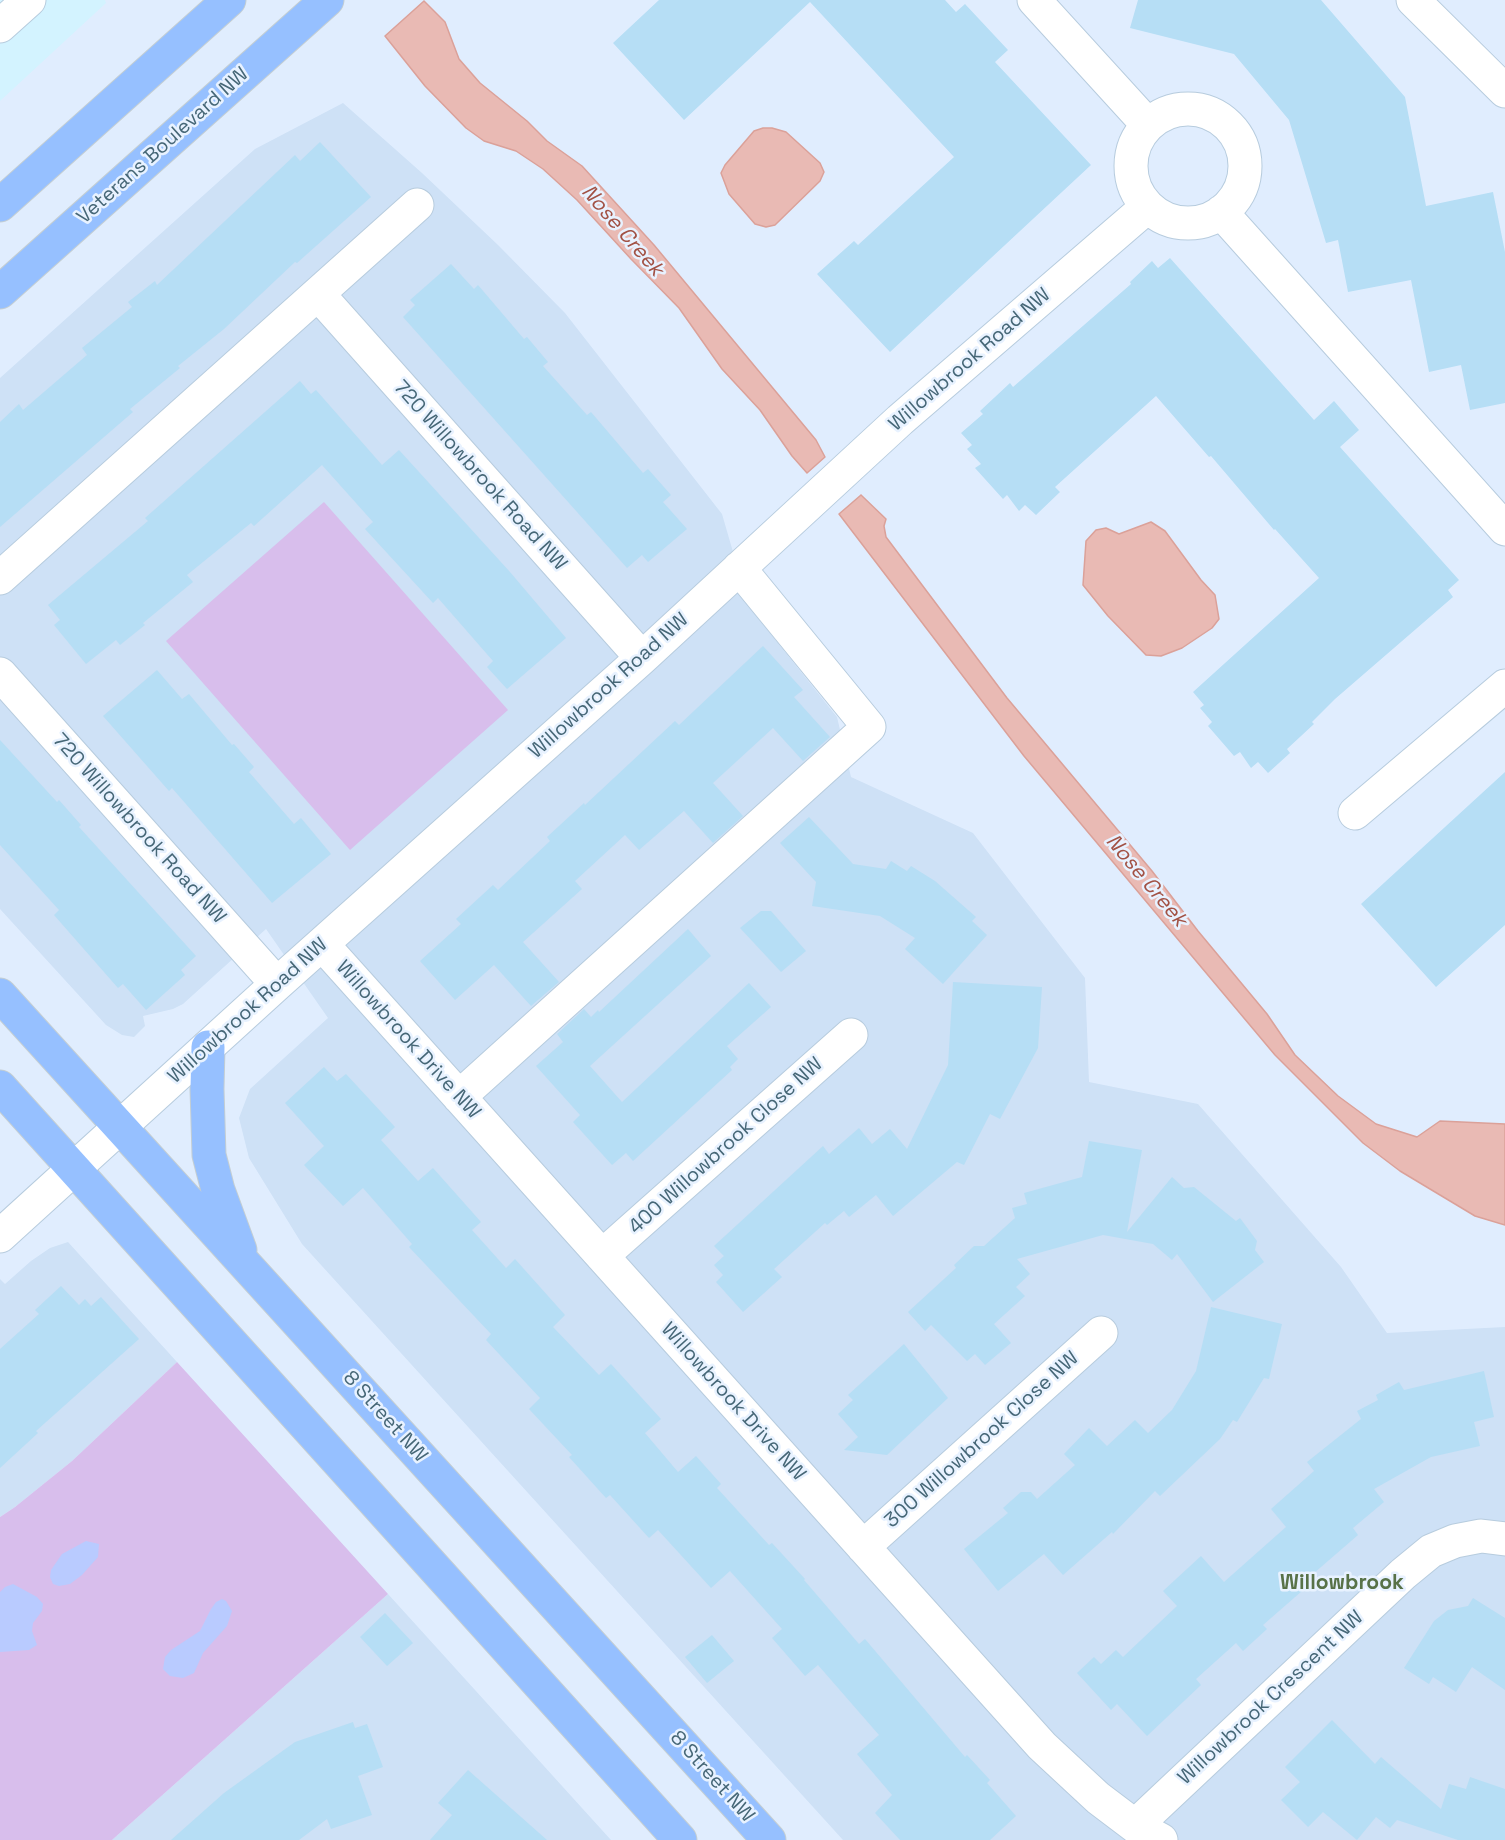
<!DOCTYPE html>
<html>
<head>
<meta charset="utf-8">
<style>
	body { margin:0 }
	canvas { display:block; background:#e0edfe }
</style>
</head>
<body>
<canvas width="1505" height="1840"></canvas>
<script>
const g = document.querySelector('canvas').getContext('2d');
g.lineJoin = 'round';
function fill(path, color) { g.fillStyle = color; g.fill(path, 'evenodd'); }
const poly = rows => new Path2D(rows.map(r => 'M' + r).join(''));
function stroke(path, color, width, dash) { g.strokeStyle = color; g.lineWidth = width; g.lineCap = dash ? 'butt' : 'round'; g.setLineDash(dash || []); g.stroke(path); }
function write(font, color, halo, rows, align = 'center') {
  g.font = font + ' "Space Grotesk",sans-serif'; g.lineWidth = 5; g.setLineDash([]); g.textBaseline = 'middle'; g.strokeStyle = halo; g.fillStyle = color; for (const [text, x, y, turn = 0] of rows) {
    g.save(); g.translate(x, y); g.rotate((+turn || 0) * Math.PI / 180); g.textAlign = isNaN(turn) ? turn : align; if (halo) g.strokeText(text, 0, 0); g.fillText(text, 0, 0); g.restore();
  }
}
fill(poly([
	[343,103,422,173,498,245,565,313,722,514,749,607,837,717,851,777,973,833,1085,978,1089,1082,1198,1104,1341,1267,1387,1333,1505,1327,1505,1840,843,1840,302,1244,249,1158,239,1118,250,1089,328,1018,266,929,183,1004,173,1009,143,1016,145,1026,134,1037,122,1035,106,1025,0,909,0,378,255,149],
	[68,1242,177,1362,72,1461,15,1507,0,1517,0,1279,5,1284,31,1261,50,1248],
	[388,1594,611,1840,112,1840]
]), '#cee1f6');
fill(poly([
	[0,0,105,0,106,3,0,101]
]), '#d3f3ff');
fill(poly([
	[324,502,508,710,350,850,166,641],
	[177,1362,388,1594,112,1840,0,1840,0,1517,15,1507,72,1461]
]), '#d8beec');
fill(poly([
	[86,1541,99,1544,98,1557,82,1575,70,1584,59,1586,53,1584,50,1577,51,1570,62,1554],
	[13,1584,37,1597,43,1604,42,1611,33,1623,32,1631,37,1645,29,1650,0,1652,0,1592,5,1587],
	[222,1599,226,1601,232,1611,227,1626,203,1653,194,1673,183,1678,170,1676,163,1669,165,1657,171,1650,200,1631,211,1609,216,1602]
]), '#b9cbff');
const water = poly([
	[424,1,445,22,459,59,480,83,527,121,547,141,582,166,654,245,816,440,825,457,807,473,792,456,760,410,722,369,679,308,631,259,577,200,543,169,516,151,484,141,466,128,425,86,385,36,424,1],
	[763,128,772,128,786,132,820,163,824,172,820,181,775,225,766,227,755,224,729,194,721,173,725,165,754,131,763,128],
	[861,495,886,519,884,526,886,537,1007,698,1152,871,1198,931,1267,1014,1295,1055,1338,1096,1376,1124,1417,1137,1440,1121,1505,1124,1505,1225,1475,1216,1400,1171,1363,1143,1275,1055,1024,756,839,514,861,495],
	[1151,522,1165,531,1201,580,1215,595,1219,619,1212,628,1182,648,1161,656,1146,655,1108,616,1083,585,1086,541,1096,530,1106,528,1119,534,1151,522]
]);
fill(water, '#e9bab4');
stroke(water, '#dba199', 1.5);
fill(poly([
	[659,0,945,0,956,12,965,4,1008,50,995,62,1091,165,890,352,817,274,854,241,858,245,954,157,810,2,684,120,613,43],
	[1138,0,1321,0,1405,97,1426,206,1493,192,1505,252,1505,403,1470,410,1461,365,1429,372,1411,280,1348,292,1338,240,1326,243,1289,120,1234,54,1130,28],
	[320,142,371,197,297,263,295,262,224,329,178,366,180,368,130,409,133,412,0,527,0,422,19,404,23,410,87,355,82,348,132,307,128,302,155,281,157,285,295,155,300,161],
	[1170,258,1314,420,1334,401,1359,430,1340,447,1459,580,1448,590,1453,597,1335,699,1312,722,1314,724,1287,749,1290,753,1268,773,1258,762,1251,768,1240,752,1234,756,1208,726,1212,722,1200,708,1204,705,1193,692,1319,578,1275,529,1274,530,1211,456,1209,457,1156,396,1055,487,1060,492,1036,515,1025,505,1019,511,1007,495,1003,499,975,468,981,464,967,449,972,445,961,433,983,414,980,411,1010,383,1013,387,1131,284,1130,282,1152,261,1158,268],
	[451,264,474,289,478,285,524,339,527,337,548,362,543,366,587,415,591,412,643,473,648,469,671,495,663,502,687,529,648,562,642,555,627,568,403,317,415,305,410,300],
	[300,381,311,394,316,390,382,465,399,450,510,572,566,638,507,689,487,667,493,661,438,598,433,603,365,529,373,522,322,465,254,526,251,523,187,575,193,582,143,623,145,625,120,645,116,640,86,664,54,625,60,620,48,605,148,521,145,518],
	[763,646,803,690,794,697,830,737,803,761,773,728,713,783,743,816,713,843,684,811,639,850,625,835,575,881,582,889,523,942,559,982,531,1006,494,965,455,1000,420,961,461,924,456,919,493,885,498,890,550,841,547,837,584,803,585,805,675,721,679,725],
	[157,670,182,699,189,694,232,745,234,744,254,767,249,772,294,824,301,818,331,854,272,903,172,788,169,791,103,716],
	[0,740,57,802,59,800,81,825,79,827,196,956,181,970,185,975,146,1010,123,984,118,988,54,915,59,910,0,845],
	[1505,772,1505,925,1436,987,1361,904],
	[809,817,853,864,886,869,891,861,907,871,911,866,935,881,976,917,972,921,987,935,943,984,905,949,915,938,880,916,812,906,816,882,780,843],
	[761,911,771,911,806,951,781,972,740,928],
	[688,929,711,956,590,1066,622,1102,749,983,771,1007,727,1046,738,1059,730,1067,732,1070,633,1161,626,1153,612,1165,573,1122,580,1115,536,1066,563,1042,557,1034,584,1009,591,1017,598,1010,599,1012],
	[953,982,1042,987,1038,1048,1000,1119,990,1114,964,1165,957,1162,893,1216,876,1195,849,1217,844,1211,827,1225,825,1223,774,1269,782,1277,743,1312,716,1282,723,1275,714,1265,724,1256,714,1246,823,1146,829,1154,859,1128,872,1144,890,1129,907,1149,948,1065],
	[324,1067,337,1081,346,1074,395,1127,381,1140,418,1181,433,1168,481,1222,472,1230,506,1268,515,1259,565,1315,553,1327,599,1375,611,1364,661,1419,645,1433,678,1472,696,1456,721,1484,717,1488,769,1545,772,1543,805,1579,804,1580,859,1644,865,1639,965,1757,967,1755,990,1780,987,1783,1016,1816,990,1840,900,1840,875,1813,892,1795,857,1754,879,1735,818,1665,805,1676,772,1638,782,1629,730,1571,711,1588,658,1530,649,1538,610,1495,606,1498,569,1457,572,1455,529,1409,540,1398,486,1340,491,1334,409,1247,412,1244,363,1188,343,1206,304,1165,324,1146,285,1103],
	[1089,1141,1142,1150,1127,1232,1172,1177,1184,1188,1194,1187,1236,1221,1240,1218,1257,1241,1255,1250,1264,1262,1213,1302,1177,1254,1172,1260,1153,1244,1103,1235,1017,1259,1030,1274,1016,1287,1025,1296,994,1324,1011,1343,985,1365,975,1354,967,1361,931,1325,925,1331,908,1312,956,1268,954,1265,974,1246,984,1246,1015,1218,1012,1208,1027,1204,1024,1193,1082,1177],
	[61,1286,79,1305,85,1299,91,1306,101,1297,139,1339,36,1431,38,1433,0,1468,0,1349,39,1314,35,1310],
	[1211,1307,1282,1324,1269,1379,1264,1378,1237,1422,1233,1420,1220,1439,1160,1496,1155,1491,1113,1534,1112,1532,1063,1575,1044,1554,998,1591,964,1549,1008,1513,1003,1508,1021,1492,1031,1492,1037,1499,1075,1465,1064,1454,1089,1428,1107,1446,1135,1420,1148,1433,1172,1410,1196,1371],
	[904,1344,948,1398,887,1455,844,1450,858,1437,838,1414,853,1400,848,1395],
	[1484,1371,1494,1417,1474,1422,1480,1446,1431,1457,1374,1489,1384,1502,1353,1528,1358,1535,1306,1580,1310,1584,1263,1625,1267,1629,1243,1651,1236,1643,1196,1679,1201,1685,1147,1736,1117,1704,1111,1710,1077,1673,1094,1657,1101,1664,1116,1650,1123,1657,1177,1606,1163,1591,1201,1556,1224,1582,1286,1527,1271,1509,1314,1471,1307,1462,1361,1419,1357,1411,1378,1400,1376,1395,1399,1382,1404,1390],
	[1473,1598,1505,1618,1505,1690,1472,1667,1456,1692,1433,1677,1429,1684,1404,1668,1434,1621,1448,1610,1468,1606],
	[385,1613,413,1643,387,1666,360,1637],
	[712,1635,734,1661,707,1683,685,1657],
	[1332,1720,1375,1764,1381,1757,1441,1809,1449,1784,1466,1789,1470,1777,1505,1789,1505,1840,1458,1840,1397,1820,1390,1828,1376,1817,1357,1840,1323,1812,1308,1827,1281,1800,1300,1782,1285,1767],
	[353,1722,355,1728,367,1724,383,1767,358,1776,372,1815,331,1829,327,1819,299,1840,171,1840,224,1793,295,1742],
	[468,1770,547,1840,430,1840,452,1815,438,1803]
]), '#b6def5');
const minor = poly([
	[1034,0,1148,125],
	[1413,0,1505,91],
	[0,26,29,0],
	'1131 166a57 57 0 1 1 114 0a57 57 0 1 1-114 0Z',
	[1221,212,1505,529],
	[318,294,642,658],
	[0,578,417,205],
	[0,674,277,984],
	[1355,813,1505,686],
	[322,944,1042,1746,1098,1798,1135,1826,1161,1840],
	[459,1097,869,727,739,568],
	[0,1236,277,984,642,658,900,420,1147,207],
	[602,1256,851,1035],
	[863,1547,1101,1333],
	[1135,1826,1403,1574,1431,1551,1455,1541,1481,1536,1505,1539]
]);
const major = poly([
	[0,205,229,0],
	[0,292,327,0],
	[0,995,769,1840],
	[208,1047,207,1089,209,1155,218,1190,240,1250],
	[0,1087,680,1840]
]);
stroke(minor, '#b7ccde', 35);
stroke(major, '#c4ced3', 35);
stroke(minor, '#fff', 33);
stroke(major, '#96c0ff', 33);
write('20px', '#466777', '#e8f2ff', [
	["Veterans Boulevard NW",163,146,-42],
	["Willowbrook Road NW",970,360,-41],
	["720 Willowbrook Road NW",480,476,48],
	["Willowbrook Road NW",609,686,-42],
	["720 Willowbrook Road NW",139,829,48],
	["Willowbrook Road NW",248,1011,-42],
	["Willowbrook Drive NW",408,1040,48],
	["400 Willowbrook Close NW",726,1146,-42],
	["Willowbrook Drive NW",733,1402,48],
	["8 Street NW",385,1417,48],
	["300 Willowbrook Close NW",982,1440,-42],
	["Willowbrook Crescent NW",1271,1698,-43],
	["8 Street NW",712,1777,48]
]);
write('italic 21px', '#a25245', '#e8f2ff', [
	["Nose Creek",622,231,49],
	["Nose Creek",1146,881,50]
]);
write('bold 21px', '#587248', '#e8f2ff', [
	["Willowbrook",1342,1583]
]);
</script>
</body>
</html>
